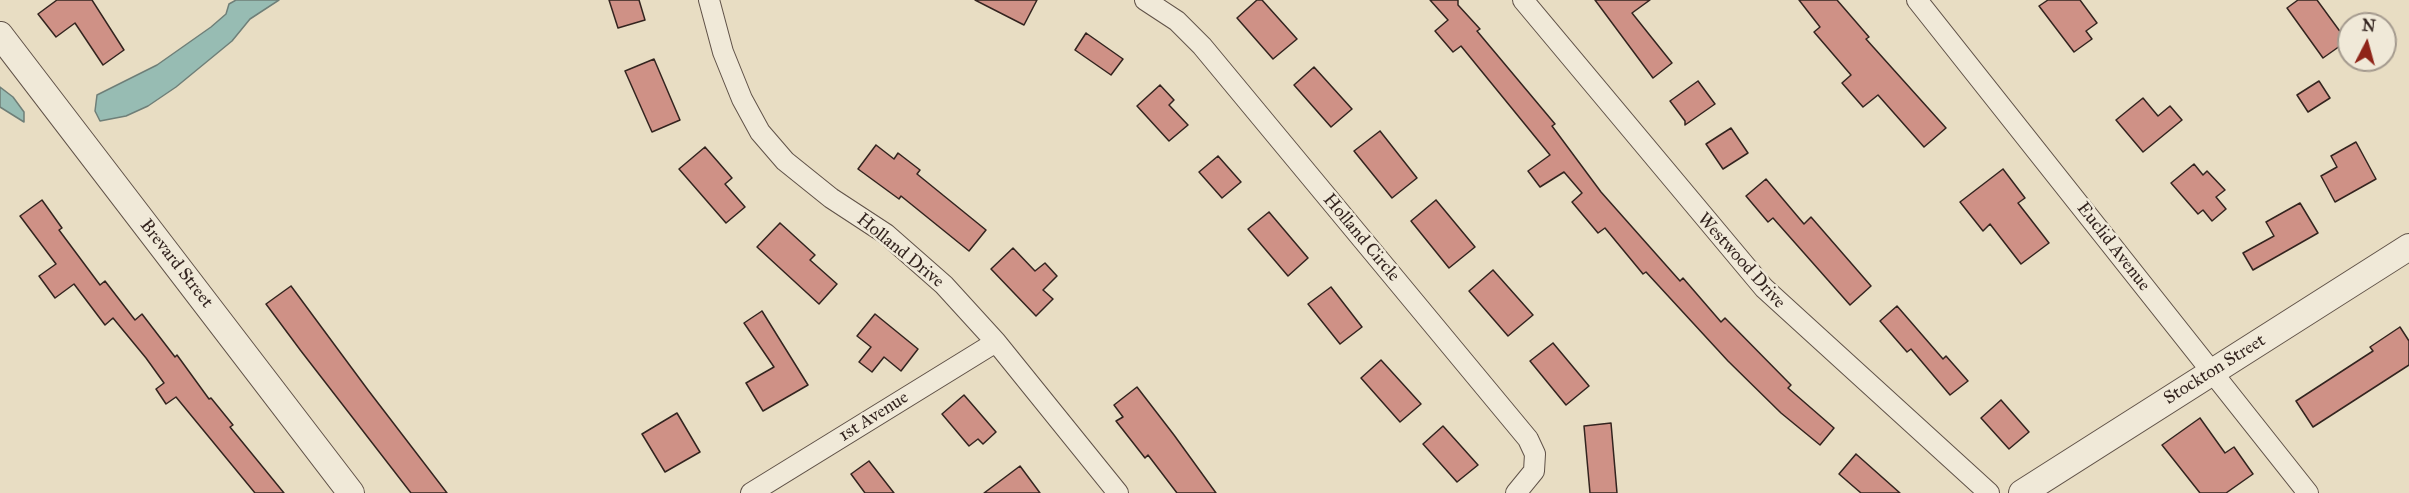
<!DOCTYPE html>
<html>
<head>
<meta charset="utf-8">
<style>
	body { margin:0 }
	#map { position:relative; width:2409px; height:493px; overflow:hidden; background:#e8ddc3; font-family:"IM FELL Great Primer",serif }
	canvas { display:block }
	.north { position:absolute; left:2337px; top:12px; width:60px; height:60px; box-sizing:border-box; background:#f0e9d8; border:2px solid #a49a8e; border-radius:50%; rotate:6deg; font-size:16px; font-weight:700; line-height:24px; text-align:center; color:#33241f }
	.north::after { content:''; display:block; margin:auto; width:21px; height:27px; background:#8f2418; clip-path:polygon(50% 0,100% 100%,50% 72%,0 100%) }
</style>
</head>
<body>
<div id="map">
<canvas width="2409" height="493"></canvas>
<div class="north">N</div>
</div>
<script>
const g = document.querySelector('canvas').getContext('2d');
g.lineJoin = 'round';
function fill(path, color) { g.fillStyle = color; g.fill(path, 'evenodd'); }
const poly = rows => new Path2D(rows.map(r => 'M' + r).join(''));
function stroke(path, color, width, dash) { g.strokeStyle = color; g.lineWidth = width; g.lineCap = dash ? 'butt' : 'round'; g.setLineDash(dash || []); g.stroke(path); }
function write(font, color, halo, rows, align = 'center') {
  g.font = font + ' "IM FELL Great Primer",serif'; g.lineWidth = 5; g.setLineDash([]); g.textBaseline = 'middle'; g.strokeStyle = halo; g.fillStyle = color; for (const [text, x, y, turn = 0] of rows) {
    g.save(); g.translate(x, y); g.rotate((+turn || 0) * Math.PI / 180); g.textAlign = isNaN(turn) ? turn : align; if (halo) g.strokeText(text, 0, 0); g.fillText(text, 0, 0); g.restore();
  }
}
const water = poly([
	[236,0,279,0,250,19,232,41,176,87,148,106,126,116,100,121,95,111,97,95,157,65,211,27,226,14,229,4,236,0],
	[0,87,13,97,24,112,24,122,0,107,0,87]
]);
fill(water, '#97bcb3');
stroke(water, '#6f7f78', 1.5);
const building = poly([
	[57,0,92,0,124,50,103,65,75,23,56,37,38,14,57,0],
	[609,0,639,0,645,20,618,28,609,0],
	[975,0,1037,0,1024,25,975,0],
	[1257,0,1262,0,1297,39,1273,59,1237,18,1257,0],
	[1430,0,1458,0,1458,5,1480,29,1477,31,1555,124,1552,126,1601,192,1680,281,1683,278,1721,322,1725,318,1791,385,1788,388,1834,428,1820,445,1781,413,1728,361,1646,272,1643,274,1605,228,1598,233,1572,202,1582,193,1564,172,1540,187,1528,171,1550,155,1461,46,1453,52,1435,31,1448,20,1430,0],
	[1595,0,1650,0,1632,13,1672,63,1653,78,1595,0],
	[1799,0,1837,0,1869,37,1866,39,1946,128,1924,147,1878,95,1863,107,1842,83,1851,75,1814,32,1820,27,1799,0],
	[2048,0,2080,0,2097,23,2086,31,2092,39,2074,52,2039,6,2048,0],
	[2298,0,2317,0,2347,41,2323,58,2287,8,2298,0],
	[1086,33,1123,59,1111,75,1075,50,1086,33],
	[654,59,680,120,652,132,625,71,654,59],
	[1314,67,1352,109,1331,127,1294,85,1314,67],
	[1698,81,1715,104,1685,125,1685,121,1670,101,1698,81],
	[2319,81,2330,98,2308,112,2297,95,2319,81],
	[1160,85,1174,100,1169,105,1188,125,1169,141,1137,106,1160,85],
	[2143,98,2158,116,2170,106,2182,120,2143,152,2116,120,2143,98],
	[1731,128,1748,153,1723,169,1706,144,1731,128],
	[1380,131,1417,178,1392,198,1354,151,1380,131],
	[2356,142,2376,179,2335,202,2321,176,2337,167,2331,156,2356,142],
	[876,145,894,159,898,153,920,170,917,174,986,230,969,251,901,196,899,199,858,169,876,145],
	[705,147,732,178,725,184,745,207,726,223,679,169,705,147],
	[1218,156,1241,182,1222,198,1199,172,1218,156],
	[2194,164,2203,175,2207,171,2225,190,2216,197,2226,209,2212,221,2203,210,2198,214,2171,183,2194,164],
	[2003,169,2025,198,2018,203,2049,243,2021,264,1990,224,1983,231,1960,202,2003,169],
	[1766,179,1804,224,1811,217,1871,286,1850,305,1773,218,1768,222,1746,196,1766,179],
	[42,200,62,228,59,230,100,285,105,281,135,320,142,314,175,357,177,355,209,399,211,398,233,425,230,427,284,493,255,493,176,397,166,404,156,389,164,383,146,358,113,318,105,325,74,284,55,298,39,276,56,264,20,216,42,200],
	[1436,200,1475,247,1449,268,1411,221,1436,200],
	[2300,203,2318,233,2253,270,2243,253,2274,236,2266,222,2300,203],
	[1269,212,1308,258,1288,276,1248,229,1269,212],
	[780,223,815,255,810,260,837,284,819,304,757,247,780,223],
	[1013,248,1035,271,1045,263,1057,276,1043,290,1053,299,1036,316,991,269,1013,248],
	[1493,270,1533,315,1508,336,1469,291,1493,270],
	[291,286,368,390,447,493,411,493,301,351,266,304,291,286],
	[1331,287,1362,327,1340,344,1308,304,1331,287],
	[1897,306,1943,359,1946,356,1968,381,1950,395,1911,349,1907,352,1880,321,1897,306],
	[762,311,808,385,763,411,746,383,774,367,744,323,762,311],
	[875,314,918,349,901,371,884,357,872,372,859,362,871,347,857,336,875,314],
	[2400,327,2409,341,2409,365,2313,427,2296,401,2373,351,2370,347,2400,327],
	[1553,343,1589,386,1566,405,1530,361,1553,343],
	[1381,360,1421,404,1400,422,1361,378,1381,360],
	[1137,387,1174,435,1216,493,1177,493,1148,455,1145,458,1116,421,1123,417,1114,405,1137,387],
	[964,395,996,432,983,444,978,439,969,446,942,414,964,395],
	[2001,400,2029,432,2009,449,1981,418,2001,400],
	[677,413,700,452,665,472,642,434,677,413],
	[2200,418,2225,453,2234,447,2253,474,2226,493,2200,493,2162,445,2200,418],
	[1611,423,1617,493,1590,493,1584,426,1611,423],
	[1443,426,1478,465,1457,482,1423,444,1443,426],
	[1856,454,1900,493,1861,493,1839,474,1856,454],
	[869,461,894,493,865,493,851,474,869,461],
	[1020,466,1040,493,984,493,1020,466]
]);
fill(building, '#cf9186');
stroke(building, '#33241f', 1.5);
const minor = poly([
	[709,0,723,52,742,99,760,132,785,161,831,198,886,234,944,285,996,342,1118,493],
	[1145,0,1177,21,1202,46,1528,439,1535,454,1534,471,1516,493],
	[1523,0,1764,288,1989,493],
	[1917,0,2308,493],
	[751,493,996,342]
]);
const tertiary = poly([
	[0,35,351,493],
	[2022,493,2409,247]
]);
stroke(minor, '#605248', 22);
stroke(tertiary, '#605248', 28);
stroke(minor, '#f0e9d8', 20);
stroke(tertiary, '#f0e9d8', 26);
write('18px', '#33241f', '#f0e9d8', [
	["Holland Circle",1361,238,50],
	["Euclid Avenue",2113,247,52],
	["Holland Drive",900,251,39],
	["Westwood Drive",1741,261,48],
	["Brevard Street",176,264,52],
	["Stockton Street",2215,370,-32],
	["1st Avenue",874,417,-32]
]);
</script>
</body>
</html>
